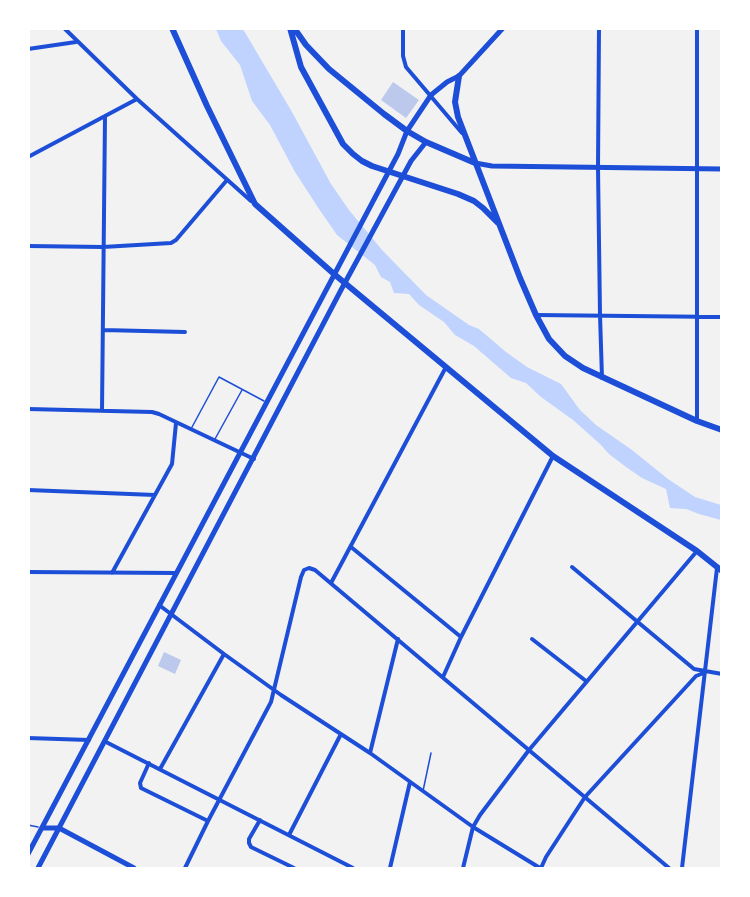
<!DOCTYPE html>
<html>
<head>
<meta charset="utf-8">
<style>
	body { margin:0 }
	#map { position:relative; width:750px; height:897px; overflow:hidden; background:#f2f2f2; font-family:Quicksand,sans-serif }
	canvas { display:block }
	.frame { position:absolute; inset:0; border:30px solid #fff; pointer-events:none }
</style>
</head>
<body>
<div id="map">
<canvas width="750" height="897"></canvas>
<div class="frame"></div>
</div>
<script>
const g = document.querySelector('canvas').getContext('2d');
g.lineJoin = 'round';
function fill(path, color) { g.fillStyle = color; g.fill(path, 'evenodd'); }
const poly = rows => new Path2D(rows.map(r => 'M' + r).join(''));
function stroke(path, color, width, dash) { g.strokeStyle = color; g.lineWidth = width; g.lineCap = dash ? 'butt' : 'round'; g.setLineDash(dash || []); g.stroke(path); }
fill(poly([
	[216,29,243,29,292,112,331,184,349,210,383,251,426,295,469,325,479,329,506,352,527,367,561,384,580,410,596,425,632,450,668,479,695,497,721,505,721,520,699,514,686,509,670,508,666,489,642,478,626,467,609,454,600,444,573,420,541,397,526,383,511,378,474,346,455,335,444,322,419,305,409,294,394,293,390,282,381,277,375,265,337,235,319,209,295,172,270,125,252,101,240,65,221,41]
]), '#bfd3fe');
fill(poly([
	[393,82,419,100,406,118,381,100],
	[164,652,181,660,175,674,158,666]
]), '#bdc9ec');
stroke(poly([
	[191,429,219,377,264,401],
	[215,439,242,390],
	[423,791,431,753],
	[28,825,38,827]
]), '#1d4ed8', 1.5);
stroke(poly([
	[64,28,137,99,251,201],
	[403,28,403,56,406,67,462,133],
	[599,28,598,168,600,315,602,378],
	[28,49,76,42],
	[28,157,137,99],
	[28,246,103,247,171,243,176,240,227,180],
	[536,315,722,317],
	[103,330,185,332],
	[28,409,152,412,159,414,254,459],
	[102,411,105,116],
	[697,421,697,28],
	[28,490,155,495],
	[351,547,461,637],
	[572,567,694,669,722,674],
	[28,572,176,573],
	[112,573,172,464,176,423],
	[331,583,446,367],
	[159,605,224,654,281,695,370,753,473,827,540,868],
	[532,639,586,681],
	[443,677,461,637,553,456],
	[28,738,89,740],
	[106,742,353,868],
	[370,753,398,639],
	[149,763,140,783,141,788,208,821],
	[160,769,224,654],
	[260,820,249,839,249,843,251,847,294,868],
	[289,835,341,734],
	[185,868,208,821,271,702,301,577,304,570,309,568,315,570,669,868],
	[390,868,410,782],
	[463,868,473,827,480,815,529,750,697,551],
	[541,868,546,857,585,797,696,676,706,672],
	[682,868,717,568]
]), '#1d4ed8', 4);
stroke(poly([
	[475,163,492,166,722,169],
	[42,828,59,828,134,868],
	[28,854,398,154,407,131,431,95,447,82,459,76,503,28],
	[38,868,341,290,411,161,426,142]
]), '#1d4ed8', 5);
stroke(poly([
	[172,28,207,106,255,204,334,274,553,456,697,551,722,571],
	[290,28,301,67,343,144,353,154,362,161,372,166,458,194,474,201,483,208,498,223],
	[294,28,306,45,329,69,384,114,407,131,426,142,475,163],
	[459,76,455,102,458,117,520,278,536,315,549,339,565,356,583,368,697,421,722,430]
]), '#1d4ed8', 6);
</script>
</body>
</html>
